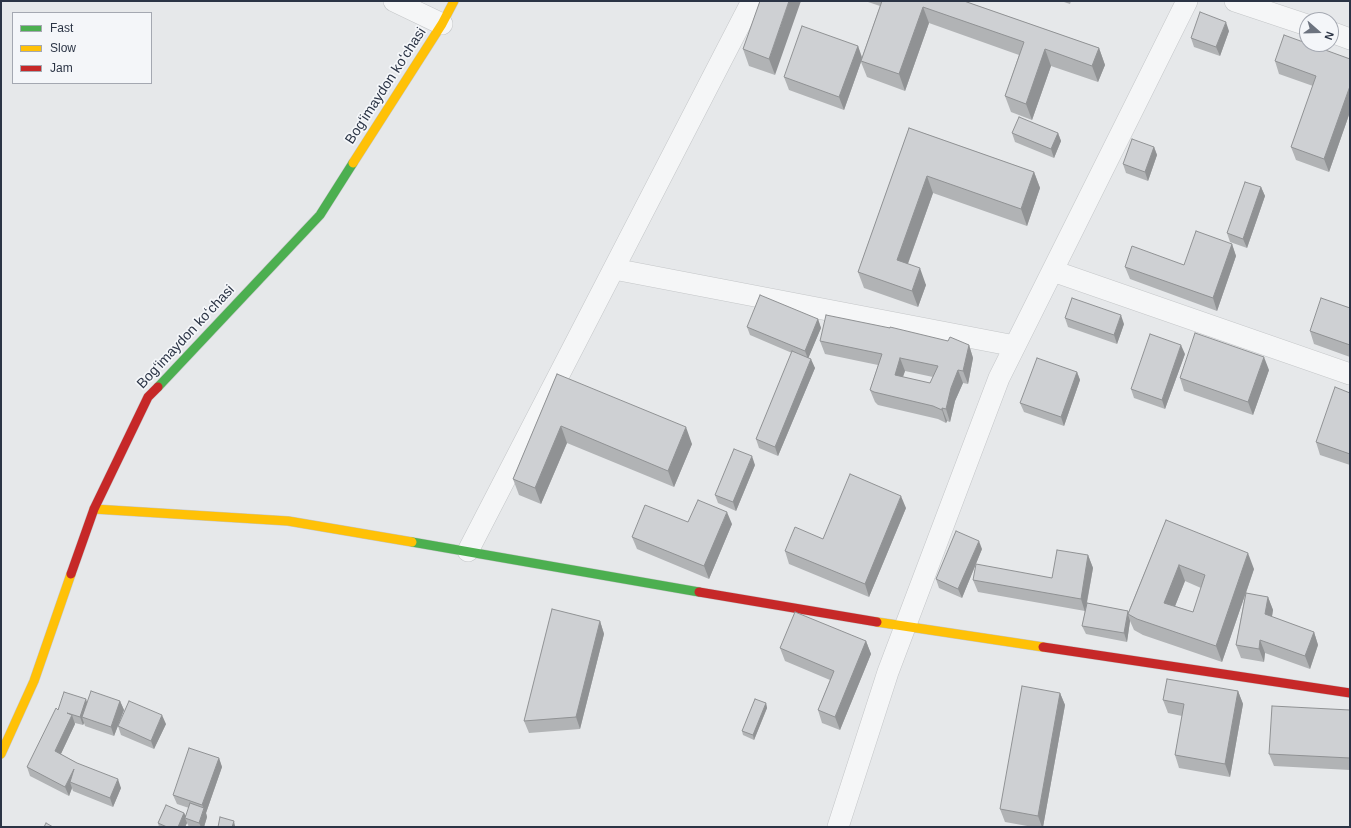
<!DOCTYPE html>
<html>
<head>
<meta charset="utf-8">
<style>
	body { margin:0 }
	#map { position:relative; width:1351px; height:828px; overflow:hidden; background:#e6e8ea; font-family:Helvetica,sans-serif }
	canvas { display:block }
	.frame { position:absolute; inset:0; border:2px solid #2b3445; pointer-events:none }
	.legend { position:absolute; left:12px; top:12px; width:140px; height:72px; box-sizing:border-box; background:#f4f6f9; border:1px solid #a4a8b1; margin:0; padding:5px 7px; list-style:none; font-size:12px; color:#2b3445 }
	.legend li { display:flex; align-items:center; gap:8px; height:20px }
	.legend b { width:20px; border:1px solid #a4a8b1 }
	.north { position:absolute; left:1299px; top:12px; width:40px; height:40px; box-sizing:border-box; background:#f4f6f9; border:1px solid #a4a8b1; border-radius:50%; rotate:110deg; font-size:11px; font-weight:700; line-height:16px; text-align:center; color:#2b3445 }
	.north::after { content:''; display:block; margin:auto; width:14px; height:18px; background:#6c737f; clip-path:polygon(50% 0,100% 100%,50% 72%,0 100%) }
</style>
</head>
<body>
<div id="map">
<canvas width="1351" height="828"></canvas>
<div class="frame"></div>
<ul class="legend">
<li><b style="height:5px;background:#4caf50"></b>Fast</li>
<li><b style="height:5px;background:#ffc107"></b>Slow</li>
<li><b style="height:5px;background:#c62828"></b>Jam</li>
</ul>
<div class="north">N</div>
</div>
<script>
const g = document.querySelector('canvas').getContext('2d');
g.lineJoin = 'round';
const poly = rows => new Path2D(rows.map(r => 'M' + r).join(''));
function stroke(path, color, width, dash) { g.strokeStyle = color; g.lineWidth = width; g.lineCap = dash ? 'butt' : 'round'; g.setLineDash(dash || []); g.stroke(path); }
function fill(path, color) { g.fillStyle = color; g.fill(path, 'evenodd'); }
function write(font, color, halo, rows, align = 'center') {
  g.font = font + ' Helvetica,sans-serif'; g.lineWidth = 3.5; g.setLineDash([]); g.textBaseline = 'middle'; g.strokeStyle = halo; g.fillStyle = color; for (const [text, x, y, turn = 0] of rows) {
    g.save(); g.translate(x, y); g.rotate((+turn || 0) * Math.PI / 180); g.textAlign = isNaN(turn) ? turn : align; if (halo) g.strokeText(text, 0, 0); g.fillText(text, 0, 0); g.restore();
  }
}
const street = poly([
	[394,1,442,24],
	[1235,1,1307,25],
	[1331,32,1350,39],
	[614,269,1015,346],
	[1053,271,1350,374],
	[468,551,752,1],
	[838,827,888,672,999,378,1187,1]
]);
const fast = poly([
	[158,387,320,215,353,163],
	[412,542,699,592]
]);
const slow = poly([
	[353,163,442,24,454,1],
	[94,509,288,521,412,542],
	[877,622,1043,647],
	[1,754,34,681,71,574]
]);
const jam = poly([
	[71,574,94,509,148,397,158,387],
	[699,592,877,622],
	[1043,647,1350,693]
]);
stroke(street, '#c4c6c8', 22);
stroke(fast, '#c4c6c8', 10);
stroke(slow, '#c4c6c8', 10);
stroke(jam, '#c4c6c8', 10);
stroke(street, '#f5f6f7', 21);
stroke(fast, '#4caf50', 9);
stroke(slow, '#ffc107', 9);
stroke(jam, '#c62828', 9);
fill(poly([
	[760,1,775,75,749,66,743,49],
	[865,1,964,1,1099,48,1105,65,1098,82,1051,66,1032,120,1011,112,1005,96,1019,55,929,23,905,91,867,77,861,62,844,110,789,90,784,77,858,46,862,57,880,6],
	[1061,1,1071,1,1070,4],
	[1229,31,1220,56,1194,47,1191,38],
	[1350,59,1350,112,1329,172,1296,160,1291,147,1313,86,1279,74,1275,61],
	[909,128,1034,172,1040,188,1027,226,933,193,908,264,926,285,918,307,864,288,858,272],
	[1012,133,1058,133,1061,141,1054,158,1015,142],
	[1154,147,1157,155,1148,181,1126,173,1123,164],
	[1261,187,1265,196,1247,248,1230,242,1227,233],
	[1232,244,1236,256,1217,311,1130,279,1125,267,1184,265],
	[1350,308,1350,357,1314,344,1310,331],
	[1065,318,1124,324,1117,344,1068,327],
	[818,319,821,328,808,358,815,368,778,456,759,448,756,439,792,353,750,335,747,327],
	[820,341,948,341,969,345,973,358,968,384,963,383,955,401,950,422,947,421,946,423,938,419,878,405,875,402,870,390,878,365,825,354],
	[905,371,933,377,930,383,903,377],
	[1185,354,1165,409,1134,398,1131,389],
	[1269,370,1253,415,1184,391,1180,378],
	[1077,372,1080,380,1064,426,1024,412,1020,403],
	[557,374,692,444,674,487,567,443,541,504,519,495,513,479],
	[1350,393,1350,465,1320,455,1316,442],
	[755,465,736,511,718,503,715,495],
	[906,508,869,597,789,564,785,551,823,539],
	[1166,520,1254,569,1246,593,1268,597,1273,610,1272,617,1314,632,1318,645,1310,669,1265,653,1264,662,1241,658,1236,645,1245,595,1222,662,1143,635,1134,630,1130,621,1127,642,1086,634,1082,626,1085,611,978,592,973,580,1052,578,1088,555,1093,568,1087,603,1128,611,1128,613],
	[1185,581,1201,588,1193,612,1175,606],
	[688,522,732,524,709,579,637,549,632,537],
	[982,549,962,598,939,588,936,579],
	[600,621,604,634,580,729,529,733,524,721],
	[866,641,871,654,840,730,822,723,818,710,830,680,785,661,780,648],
	[1238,691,1243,704,1230,777,1179,768,1175,755,1182,716,1168,713,1163,700],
	[1060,693,1065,705,1043,827,1033,827,1005,822,1000,809],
	[120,701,124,710,114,736,85,726,84,723,83,725,75,723,75,724,61,754,121,788,113,807,73,791,72,788,69,796,30,776,27,767,58,710,87,702],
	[766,703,767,708,754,740,743,735,742,731],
	[1350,710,1350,770,1274,766,1269,754],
	[166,724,154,749,121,735,118,726],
	[219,758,222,767,206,813,207,817,204,827,189,827,187,823,185,827,159,827,158,823,184,813,186,816,189,808,177,804,173,795]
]), '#b1b3b5');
fill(poly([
	[789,1,801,1,775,75,769,59],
	[923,7,929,23,905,91,899,74],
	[1226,22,1229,31,1220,56,1216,47],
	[858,46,862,58,861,61,861,62,844,110,839,97],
	[1099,48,1105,65,1098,82,1092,66],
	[1045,49,1051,66,1032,120,1026,104],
	[1350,86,1350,112,1329,172,1324,159],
	[1058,133,1061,141,1054,158,1051,149],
	[1154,147,1157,155,1148,181,1145,172],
	[1034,172,1040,188,1027,226,1021,209],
	[927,176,933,193,903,277,897,260],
	[1261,187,1265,196,1247,248,1243,239],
	[1232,244,1236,256,1217,311,1213,298],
	[920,268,926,285,918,307,912,291],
	[1121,315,1124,324,1117,344,1114,335],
	[818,319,821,328,808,359,805,351],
	[969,345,973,358,968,384,963,371],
	[1181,345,1185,354,1165,409,1162,400],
	[1264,357,1269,370,1253,415,1248,402],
	[900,358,905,371,899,387,895,375],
	[811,359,815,368,778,456,775,447],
	[958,370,963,383,955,401,950,422,946,409,951,388],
	[1077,372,1080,380,1064,426,1061,417],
	[942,408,947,421,946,423,942,410],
	[561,426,567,443,541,504,535,488],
	[686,427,692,444,674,487,668,471],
	[752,456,755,465,736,511,733,502],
	[901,496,906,508,869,597,865,584],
	[727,512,732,524,709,579,704,566],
	[979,541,982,549,962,598,958,589],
	[1248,553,1254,569,1222,662,1216,646],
	[1088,555,1093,568,1085,612,1081,599],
	[1179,565,1185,581,1170,619,1164,603],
	[1268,597,1273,610,1270,627,1265,614],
	[1128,611,1129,614,1128,614,1130,621,1127,642,1124,633],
	[600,621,604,634,580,729,576,717],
	[1314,632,1318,645,1310,669,1305,656],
	[1260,640,1265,653,1264,662,1259,649],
	[866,641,871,654,840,730,835,717],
	[1238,691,1243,704,1230,777,1225,764],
	[1060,693,1065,705,1043,827,1042,827,1038,816],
	[86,699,89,708,82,717,84,723,83,725,80,717],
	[120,701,124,710,114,736,111,727],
	[766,703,767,708,754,740,753,735],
	[72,715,75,724,58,760,55,751],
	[162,715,166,724,154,749,151,741],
	[219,758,222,767,206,813,207,817,204,827,201,827,199,823,204,809,202,805],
	[74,769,70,782,72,788,69,796,65,787],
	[118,779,121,788,113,807,110,798],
	[184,813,187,818,185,818,187,823,185,827,178,827],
	[234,821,235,826,235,827,232,827]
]), '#909294');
const building = poly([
	[760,1,789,1,769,59,743,49,760,1],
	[882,1,964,1,1099,48,1092,66,1045,49,1026,104,1005,96,1024,42,923,7,899,74,861,61,882,1],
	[1200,12,1226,22,1216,47,1191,38,1200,12],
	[802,26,858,46,839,97,784,77,802,26],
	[1284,35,1350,59,1350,86,1324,159,1291,147,1316,76,1275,61,1284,35],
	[1019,117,1058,133,1051,149,1012,133,1019,117],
	[909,128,1034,172,1021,209,927,176,897,260,920,268,912,291,858,272,909,128],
	[1132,139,1154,147,1145,172,1123,164,1132,139],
	[1245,182,1261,187,1243,239,1227,233,1245,182],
	[1196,231,1232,244,1213,298,1125,267,1132,246,1184,265,1196,231],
	[760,295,818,319,805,351,747,327,760,295],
	[1072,298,1121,315,1114,335,1065,318,1072,298],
	[1321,298,1350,308,1350,345,1310,331,1321,298],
	[826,315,890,328,890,327,948,341,950,337,969,345,963,371,958,370,951,388,946,409,942,408,942,410,933,406,874,392,870,390,882,354,820,341,826,315],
	[900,358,938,366,930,383,895,375,900,358],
	[1195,333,1264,357,1248,402,1180,378,1195,333],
	[1150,334,1181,345,1162,400,1131,389,1150,334],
	[792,351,811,359,775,447,756,439,792,351],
	[1037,358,1077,372,1061,417,1020,403,1037,358],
	[557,374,686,427,668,471,561,426,535,488,513,479,557,374],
	[1335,387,1350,393,1350,454,1316,442,1335,387],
	[734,449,752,456,733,502,715,495,734,449],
	[850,474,901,496,865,584,785,551,795,527,823,539,850,474],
	[698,500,727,512,704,566,632,537,645,505,688,522,698,500],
	[1166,520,1248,553,1216,646,1137,619,1128,614,1166,520],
	[1179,565,1205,575,1193,612,1164,603,1179,565],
	[956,531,979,541,958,589,936,579,956,531],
	[1057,550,1088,555,1081,599,973,580,976,564,1052,578,1057,550],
	[1246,593,1268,597,1265,614,1314,632,1305,656,1260,640,1259,649,1236,645,1246,593],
	[1087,603,1128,611,1124,633,1082,626,1087,603],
	[552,609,600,621,576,717,524,721,552,609],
	[795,612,866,641,835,717,818,710,834,671,780,648,795,612],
	[1167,679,1238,691,1225,764,1175,755,1184,704,1163,700,1167,679],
	[1022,686,1060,693,1038,816,1000,809,1022,686],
	[91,691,120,701,111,727,82,717,91,691],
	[64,692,86,699,80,717,67,713,72,715,55,751,77,763,118,779,110,798,70,782,74,769,65,787,27,767,56,708,58,710,64,692],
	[755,699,766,703,753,735,742,731,755,699],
	[129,701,162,715,151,741,118,726,129,701],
	[1272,706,1350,710,1350,758,1269,754,1272,706],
	[189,748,219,758,202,805,173,795,189,748],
	[190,803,204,808,199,823,185,818,190,803],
	[166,805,184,813,178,827,167,827,158,823,166,805],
	[220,817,234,821,232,827,218,827,220,817],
	[46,823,53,827,44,827,46,823]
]);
fill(building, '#ced0d3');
stroke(building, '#909294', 1);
write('14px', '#2b3445', '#f4f6f9', [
	["Bogʻimaydon koʻchasi",386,86,-57],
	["Bogʻimaydon koʻchasi",186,337,-47]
]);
</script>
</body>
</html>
